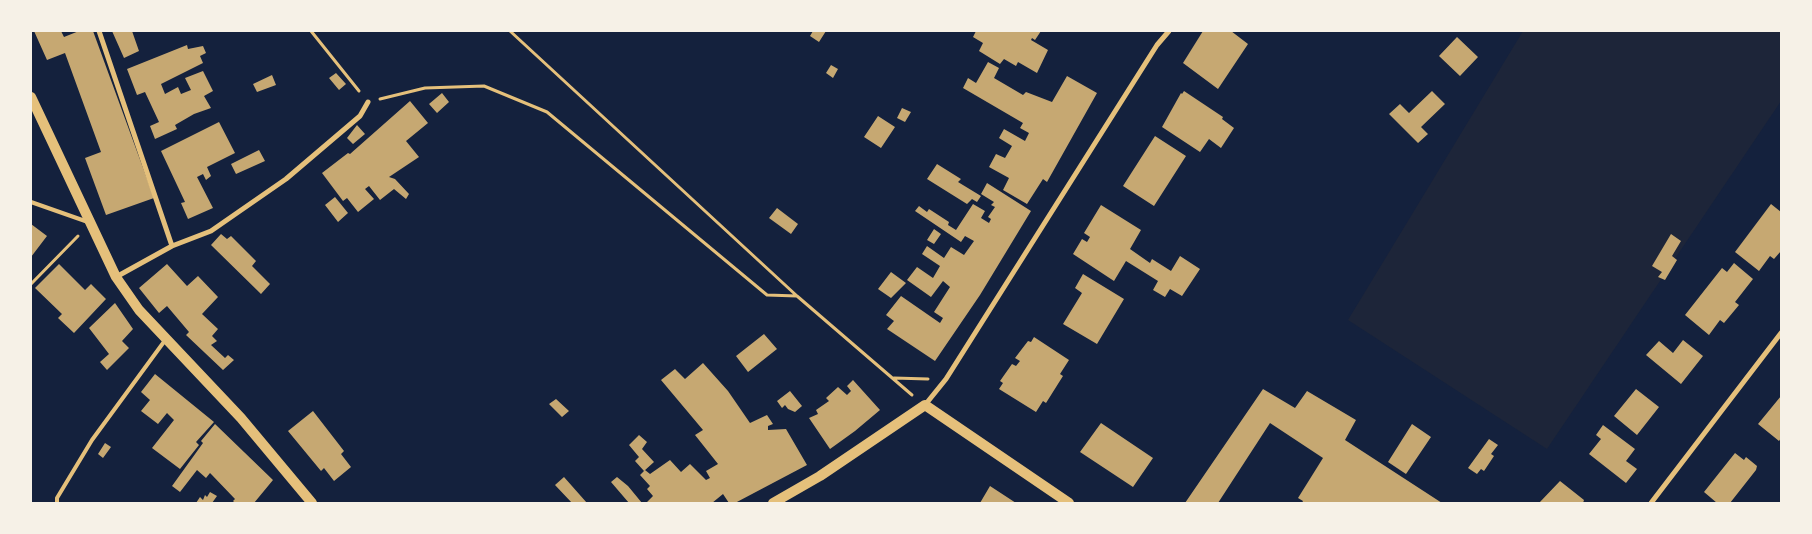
<!DOCTYPE html>
<html>
<head>
<meta charset="utf-8">
<style>
	body { margin:0 }
	#map { position:relative; width:1812px; height:534px; overflow:hidden; background:#14213d; font-family:Barlow,sans-serif }
	canvas { display:block }
	.frame { position:absolute; inset:0; border:32px solid #f6f1e7; pointer-events:none }
</style>
</head>
<body>
<div id="map">
<canvas width="1812" height="534"></canvas>
<div class="frame"></div>
</div>
<script>
const g = document.querySelector('canvas').getContext('2d');
g.lineJoin = 'round';
function fill(path, color) { g.fillStyle = color; g.fill(path, 'evenodd'); }
const poly = rows => new Path2D(rows.map(r => 'M' + r).join(''));
function stroke(path, color, width, dash) { g.strokeStyle = color; g.lineWidth = width; g.lineCap = dash ? 'butt' : 'round'; g.setLineDash(dash || []); g.stroke(path); }
fill(poly([
	[1523,31,1781,31,1781,101,1547,449,1348,320]
]), '#1d2539');
fill(poly([
	[34,31,61,31,64,37,79,31,93,31,154,198,106,215,85,158,101,152,65,53,47,60],
	[112,31,132,31,139,51,124,58],
	[813,31,826,31,819,42,810,36],
	[976,31,1041,31,1035,40,1032,38,1031,40,1048,50,1037,73,1018,62,1016,66,1004,59,1000,64,979,51,983,43,973,37],
	[1203,31,1231,31,1248,44,1218,89,1183,63],
	[1457,37,1478,57,1460,76,1439,56],
	[187,45,188,49,203,46,206,53,200,56,203,63,161,84,165,94,178,87,181,94,191,90,185,78,203,71,213,91,204,96,211,108,194,114,175,125,177,129,155,139,150,126,159,122,145,92,137,95,127,69],
	[988,62,999,68,994,78,1023,95,1026,92,1052,102,1067,76,1097,93,1047,182,1043,179,1027,204,1003,190,1009,178,989,167,996,154,1005,158,1012,146,999,138,1004,129,1025,141,1029,133,1020,128,1023,123,963,88,968,78,976,83],
	[831,65,838,69,833,78,826,73],
	[336,73,346,84,339,90,329,78],
	[272,75,276,85,257,92,253,84],
	[1184,91,1223,117,1222,119,1234,128,1221,148,1209,139,1200,152,1162,127,1181,93,1182,94],
	[1432,91,1445,104,1421,127,1428,134,1418,143,1389,114,1400,104,1409,113],
	[442,93,449,102,437,113,429,104],
	[410,101,428,123,406,141,419,157,389,177,395,179,409,194,406,199,394,189,380,200,369,186,365,189,374,199,358,212,347,198,343,201,322,173,348,153,350,154],
	[902,108,911,112,905,122,897,118],
	[878,116,895,127,881,148,864,137],
	[219,122,235,153,207,167,211,176,206,180,203,174,197,177,213,208,188,219,181,203,185,202,161,151],
	[357,125,365,134,353,144,347,138],
	[1155,136,1186,156,1154,206,1123,186],
	[259,150,265,161,236,174,231,164],
	[937,164,961,179,958,182,981,196,977,202,972,199,967,204,927,179],
	[987,183,1031,211,980,295,935,361,887,329,894,321,886,315,901,296,940,323,943,318,934,312,950,287,943,281,931,297,907,280,917,267,933,278,940,266,922,254,927,246,944,258,951,247,964,255,974,241,965,236,961,242,915,211,919,206,927,212,929,209,949,222,948,225,956,230,973,204,985,211,981,218,989,223,991,219,988,217,995,207,991,205,994,202,981,194],
	[335,197,348,213,338,222,325,205],
	[1771,204,1781,212,1781,251,1774,259,1770,256,1759,271,1735,252],
	[1101,205,1141,230,1130,249,1150,263,1152,259,1171,271,1180,256,1200,269,1182,296,1170,289,1165,297,1153,290,1158,281,1126,261,1114,281,1073,254,1082,239,1087,242,1090,237,1084,233],
	[777,208,798,224,791,234,769,218],
	[31,224,47,236,31,257],
	[934,229,941,234,934,244,927,240],
	[221,234,227,239,231,236,256,261,252,266,270,284,261,294,211,245],
	[1671,234,1681,241,1672,256,1677,260,1665,280,1658,277,1662,272,1652,266],
	[1734,263,1753,279,1735,302,1739,305,1724,323,1720,320,1709,335,1685,315,1722,268,1727,272],
	[59,264,85,290,91,284,106,299,74,333,58,318,62,314,35,288],
	[167,264,187,286,198,276,218,297,202,314,218,329,212,336,217,341,211,345,225,358,228,355,234,360,223,370,186,335,189,332,167,306,159,313,139,288],
	[891,272,906,283,891,298,878,289],
	[1083,274,1124,299,1097,344,1063,324,1082,293,1075,288],
	[115,303,133,329,122,341,129,348,107,370,100,362,109,354,89,328],
	[764,334,777,349,748,372,736,356],
	[1034,337,1069,360,1060,374,1063,376,1046,403,1043,401,1036,412,999,389,1003,383,1000,381,1012,364,1016,366,1020,361,1015,358,1028,341,1031,342],
	[1683,340,1703,356,1681,384,1646,355,1659,341,1673,353],
	[703,363,728,391,750,423,767,415,773,424,768,426,768,430,786,429,807,465,735,503,729,503,723,494,712,503,646,503,653,496,647,489,650,486,640,475,645,470,650,474,670,460,681,472,690,464,706,480,710,478,706,471,718,464,695,435,703,430,661,380,675,369,685,379],
	[155,374,214,422,196,442,199,445,180,469,152,448,174,420,167,413,158,424,141,411,150,400,141,392],
	[853,380,880,410,855,431,830,449,809,418,818,414,816,410,829,401,826,398,838,387,847,395,851,391,847,386],
	[1263,389,1295,408,1307,391,1356,420,1345,440,1442,503,1302,503,1303,501,1298,498,1323,458,1270,423,1218,503,1185,503],
	[1636,389,1659,407,1637,435,1614,416],
	[790,391,802,406,795,412,788,409,785,405,782,408,777,401],
	[1781,396,1781,438,1779,441,1758,424],
	[556,399,569,411,562,417,549,404],
	[313,411,344,451,341,454,351,467,334,481,324,468,321,471,288,431],
	[1101,423,1153,458,1133,487,1080,452],
	[215,424,273,480,254,503,235,503,233,501,235,499,212,475,210,473,206,478,197,470,180,492,172,486,203,443,201,441],
	[1412,424,1431,437,1406,474,1388,462],
	[1603,425,1635,449,1626,461,1637,469,1626,483,1589,454,1601,439,1596,435],
	[639,435,647,442,642,449,654,462,644,471,635,461,639,457,629,445],
	[1489,439,1498,445,1491,454,1494,456,1484,471,1481,469,1477,474,1468,468],
	[105,443,111,447,103,458,98,454],
	[1735,453,1744,460,1746,457,1757,466,1756,470,1730,503,1717,503,1704,492],
	[564,477,587,503,572,503,555,485],
	[617,477,628,486,642,503,629,503,611,482],
	[1560,481,1584,500,1583,503,1539,503],
	[990,486,1016,503,980,503],
	[210,492,217,496,212,503,196,503,200,497,203,500,205,495,207,497]
]), '#c6a872');
stroke(poly([
	[311,31,359,91],
	[510,31,797,296,912,395],
	[380,99,425,88,484,86,547,112,767,295,797,296],
	[31,284,78,236],
	[894,378,928,379]
]), '#e5c07b', 3);
stroke(poly([
	[31,202,88,222],
	[57,503,57,498,92,440,166,339]
]), '#e5c07b', 4);
stroke(poly([
	[99,31,172,246],
	[116,277,172,246,211,231,286,179,360,116,368,102],
	[925,405,946,379,1157,45,1169,31],
	[1651,503,1781,333]
]), '#e5c07b', 5);
stroke(poly([
	[31,97,116,277,139,310,241,418,312,503],
	[773,503,820,476,925,405,1069,503]
]), '#e5c07b', 10);
</script>
</body>
</html>
